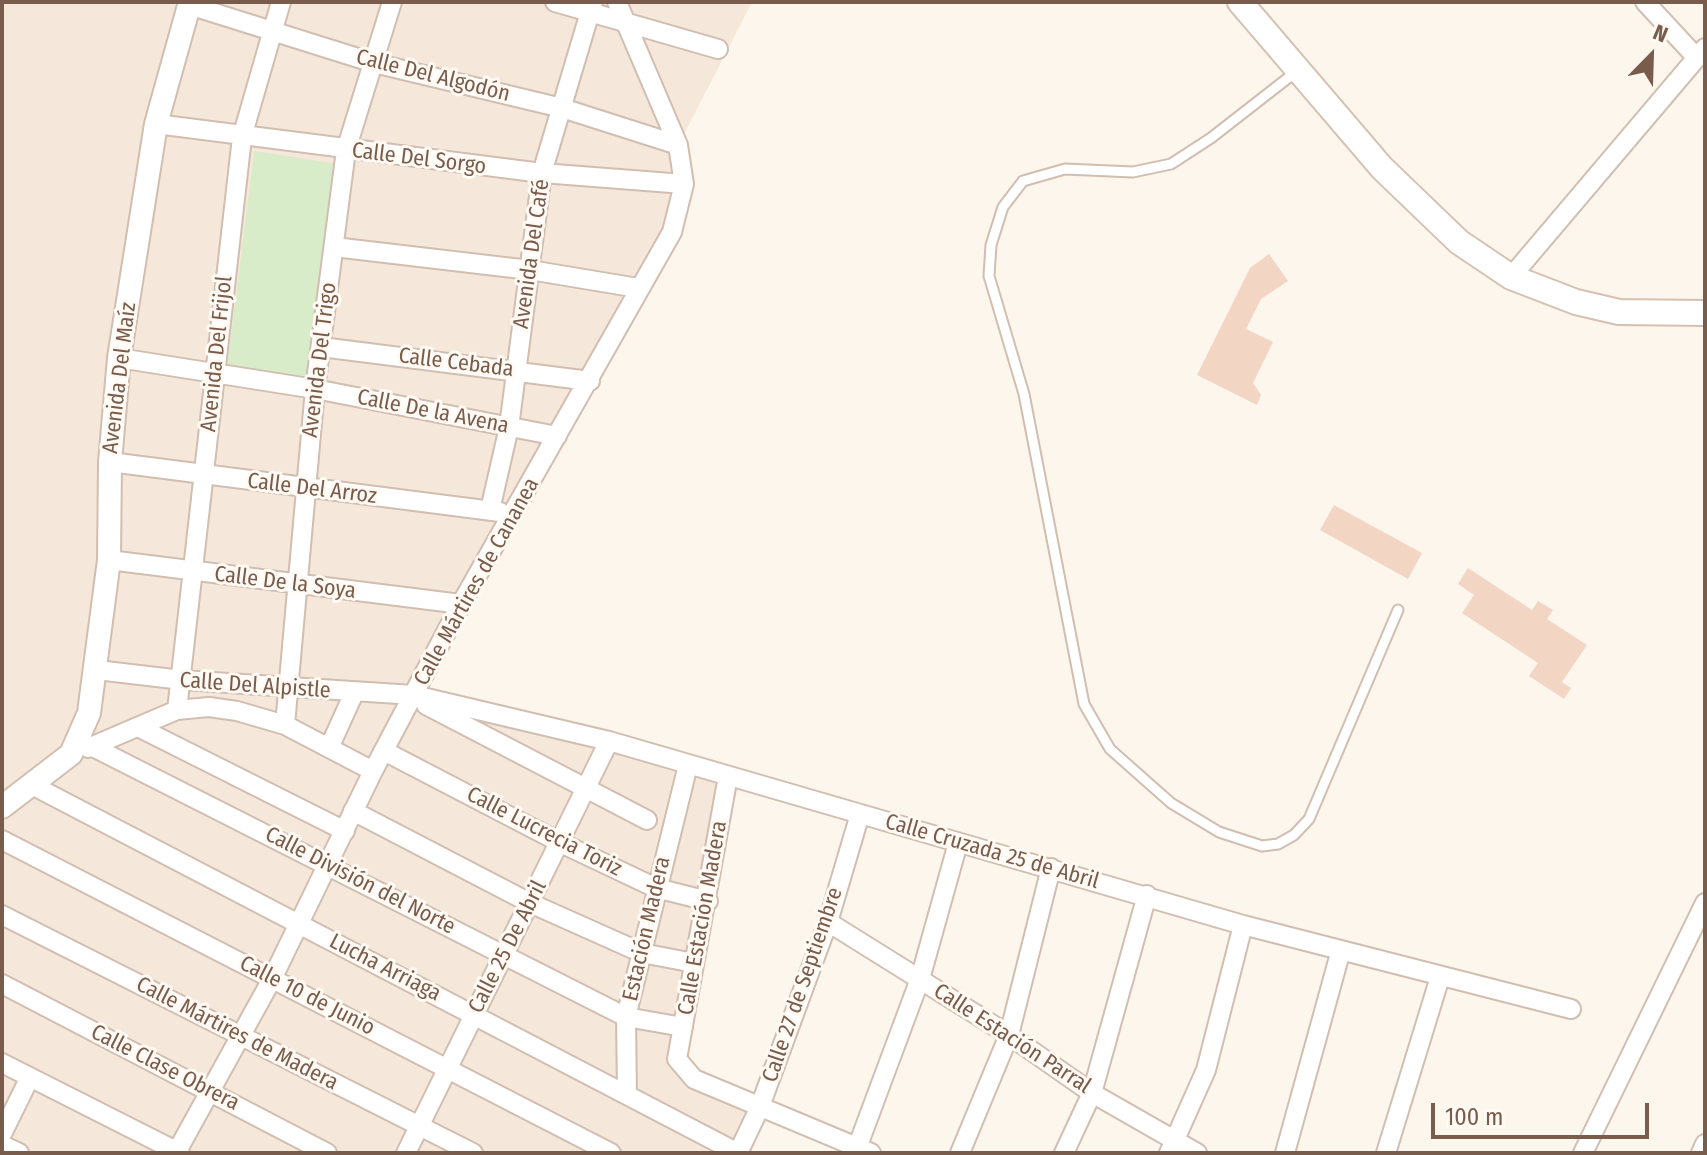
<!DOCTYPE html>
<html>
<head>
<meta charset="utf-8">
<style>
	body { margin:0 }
	#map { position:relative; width:1707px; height:1155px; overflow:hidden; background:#fdf6ec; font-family:"Fira Sans Condensed",sans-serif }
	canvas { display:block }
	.frame { position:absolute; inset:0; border:4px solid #7a5c4d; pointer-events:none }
	.north { position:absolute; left:1611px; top:16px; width:80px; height:80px; -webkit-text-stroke:6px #fffaf3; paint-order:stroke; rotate:23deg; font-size:22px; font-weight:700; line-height:32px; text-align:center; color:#7a5c4d }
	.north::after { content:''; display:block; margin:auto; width:28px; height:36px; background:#7a5c4d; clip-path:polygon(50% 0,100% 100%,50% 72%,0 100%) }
	.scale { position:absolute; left:1431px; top:1103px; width:218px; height:36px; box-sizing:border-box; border:4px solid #7a5c4d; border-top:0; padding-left:10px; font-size:24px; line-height:28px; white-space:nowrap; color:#7a5c4d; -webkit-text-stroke:6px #fffaf3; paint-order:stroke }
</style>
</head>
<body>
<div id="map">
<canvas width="1707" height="1155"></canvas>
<div class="frame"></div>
<div class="north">N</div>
<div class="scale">100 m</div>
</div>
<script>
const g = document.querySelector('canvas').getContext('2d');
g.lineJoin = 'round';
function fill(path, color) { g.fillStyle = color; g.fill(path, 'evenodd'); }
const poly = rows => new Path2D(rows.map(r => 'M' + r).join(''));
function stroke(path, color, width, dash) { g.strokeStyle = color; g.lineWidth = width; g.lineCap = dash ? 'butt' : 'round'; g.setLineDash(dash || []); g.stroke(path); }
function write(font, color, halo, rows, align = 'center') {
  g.font = font + ' "Fira Sans Condensed",sans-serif'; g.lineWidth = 6; g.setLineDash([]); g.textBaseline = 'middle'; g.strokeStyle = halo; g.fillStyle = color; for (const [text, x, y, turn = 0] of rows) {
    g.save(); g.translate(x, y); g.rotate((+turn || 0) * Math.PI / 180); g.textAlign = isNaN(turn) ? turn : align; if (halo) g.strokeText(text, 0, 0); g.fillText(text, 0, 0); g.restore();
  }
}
fill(poly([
	[2,2,752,2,680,142,690,197,419,694,734,781,687,1067,763,1114,743,1153,2,1153]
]), '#f5e8da');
fill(poly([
	[254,151,338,164,309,380,227,369]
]), '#d8ecc9');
fill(poly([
	[1269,254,1288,281,1261,299,1246,329,1273,342,1253,383,1261,395,1257,405,1197,375,1250,268],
	[1334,505,1422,553,1408,579,1320,530],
	[1468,568,1532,610,1538,601,1553,610,1547,619,1587,645,1562,682,1571,688,1564,699,1529,676,1538,663,1462,613,1474,595,1458,584]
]), '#f3d5c3');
const service = poly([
	[1297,71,1211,138,1171,164,1133,172,1065,169,1023,181,1003,207,991,245,989,276,1024,394,1084,704,1110,749,1171,803,1219,832,1262,846,1278,844,1294,835,1309,819,1398,610]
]);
const minor = poly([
	[555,2,718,49],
	[1645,2,1697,58],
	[189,5,374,63,562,108,678,145],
	[156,124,542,173,684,184],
	[334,247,530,270,638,288],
	[1511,277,1705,48],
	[321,347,590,381],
	[119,358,315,389,557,436],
	[110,462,500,512],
	[490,510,509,427,542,173,593,2],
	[109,560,461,604],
	[97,670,182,680,414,695,609,741,1243,925,1571,1009],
	[426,705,647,820],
	[177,710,242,137,281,2],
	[285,725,315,389,346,150,392,2],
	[138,727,345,831],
	[93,747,626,1017,683,1027],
	[88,748,177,710,209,707,237,711,285,725,373,771],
	[329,748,354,693],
	[384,751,561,843,656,888,708,901],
	[728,776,677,1059,694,1079,871,1153],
	[30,784,738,1153],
	[353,811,530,903,642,953,694,963],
	[2,840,611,1153],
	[2,915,473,1153],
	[828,922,1009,1035,1092,1093,1197,1153],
	[2,984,327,1153],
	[2,1063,180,1153],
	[627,1095,626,1017,688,765],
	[2,1134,30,1077],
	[2,1145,19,1153],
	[857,1148,920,979,958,843],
	[176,1153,272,979,373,771,461,604,672,232,684,184,678,145,617,2],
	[406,1153,609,741],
	[738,1153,759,1109,828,922,860,814],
	[960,1153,1009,1035,1051,868],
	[1064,1153,1092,1093,1147,895],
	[1169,1153,1206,1070,1243,925],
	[1285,1153,1341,950],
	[1386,1153,1440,977],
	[1583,1153,1705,903],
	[1701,1153,1705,1144]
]);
const tertiary = poly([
	[2,807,71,754,89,713,109,560,110,462,119,358,156,124,190,2]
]);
const secondary = poly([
	[1240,2,1382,168,1459,242,1511,277,1576,302,1619,312,1705,313]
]);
stroke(service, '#d1beb0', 13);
stroke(minor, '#d1beb0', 22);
stroke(tertiary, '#d1beb0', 26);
stroke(secondary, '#d6c0b0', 28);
stroke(service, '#fff', 9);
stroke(minor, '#fff', 18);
stroke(tertiary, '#fff', 22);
stroke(secondary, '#fff', 24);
write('22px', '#7a5c4d', '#fffaf3', [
	["Calle Del Algodón",433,76,14],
	["Calle Del Sorgo",419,159,7],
	["Avenida Del Café",532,254,-82],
	["Avenida Del Frijol",217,354,-84],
	["Avenida Del Trigo",320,360,-83],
	["Calle Cebada",456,363,7],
	["Avenida Del Maíz",120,378,-83],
	["Calle De la Avena",433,412,11],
	["Calle Del Arroz",312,489,7],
	["Calle Mártires de Cananea",477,582,-61],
	["Calle De la Soya",285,583,7],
	["Calle Del Alpistle",255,686,4],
	["Calle Lucrecia Toriz",544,832,27],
	["Calle Cruzada 25 de Abril",992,852,16],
	["Calle División del Norte",360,881,27],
	["Calle Estación Madera",703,918,-80],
	["Estación Madera",647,929,-77],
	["Calle 25 De Abril",508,947,-63],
	["Lucha Arriaga",385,968,27],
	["Calle 27 de Septiembre",803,985,-71],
	["Calle 10 de Junio",307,996,27],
	["Calle Mártires de Madera",237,1034,27],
	["Calle Estación Parral",1012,1039,33],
	["Calle Clase Obrera",165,1068,27]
]);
</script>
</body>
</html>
